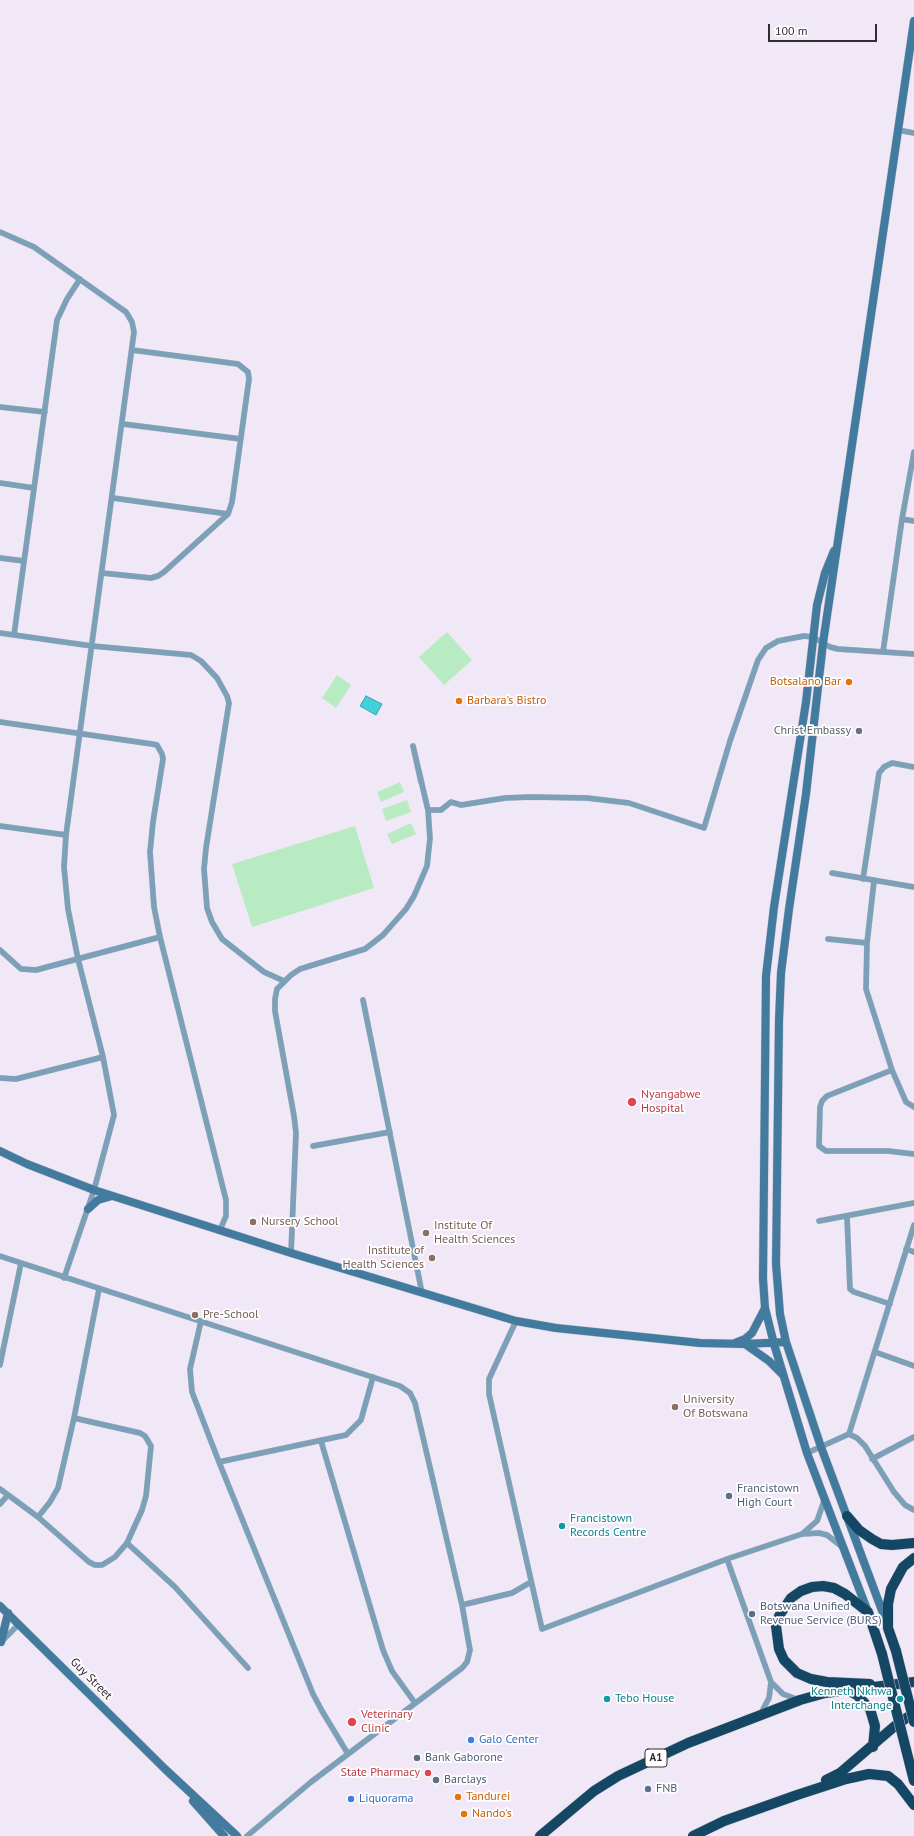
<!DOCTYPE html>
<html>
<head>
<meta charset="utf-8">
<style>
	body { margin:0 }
	#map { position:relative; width:914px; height:1836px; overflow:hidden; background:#f1e8f7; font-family:"PT Sans",sans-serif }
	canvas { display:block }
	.scale { position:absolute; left:768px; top:24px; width:109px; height:18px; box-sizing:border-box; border:2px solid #302c32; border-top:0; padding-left:5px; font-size:12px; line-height:14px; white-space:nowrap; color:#302c32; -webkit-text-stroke:3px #fff; paint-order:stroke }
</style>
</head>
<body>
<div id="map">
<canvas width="914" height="1836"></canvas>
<div class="scale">100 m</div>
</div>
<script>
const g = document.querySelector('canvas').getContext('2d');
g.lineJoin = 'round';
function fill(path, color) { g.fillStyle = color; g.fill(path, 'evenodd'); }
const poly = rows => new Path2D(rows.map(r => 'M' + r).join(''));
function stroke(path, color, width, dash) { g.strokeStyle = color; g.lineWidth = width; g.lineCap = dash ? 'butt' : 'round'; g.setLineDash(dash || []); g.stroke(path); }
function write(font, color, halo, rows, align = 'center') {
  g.font = font + ' "PT Sans",sans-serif'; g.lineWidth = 3.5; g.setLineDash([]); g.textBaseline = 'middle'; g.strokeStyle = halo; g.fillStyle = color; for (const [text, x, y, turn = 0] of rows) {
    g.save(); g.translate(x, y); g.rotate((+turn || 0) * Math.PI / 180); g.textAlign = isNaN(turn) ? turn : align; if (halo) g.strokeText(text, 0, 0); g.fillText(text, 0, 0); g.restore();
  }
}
fill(poly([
	[447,632,472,660,444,685,419,657],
	[337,675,351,685,336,708,322,698],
	[400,782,404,792,381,802,377,792],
	[407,800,411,812,386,821,382,809],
	[411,823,416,834,392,844,387,834],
	[355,826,374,888,252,927,232,864]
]), '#b8ebc2');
const water = poly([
	[366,696,382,704,376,715,360,706,366,696]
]);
fill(water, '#43d1d9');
stroke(water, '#3da0a7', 1);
const street = poly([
	[898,130,914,133],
	[0,232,34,247,126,312,132,322,134,332,66,835,64,867,68,909,78,959,103,1057,114,1115,94,1190,64,1278],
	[0,407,45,412],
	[123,424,241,439],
	[0,483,34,488],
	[113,498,228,514],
	[902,519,914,521],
	[0,558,24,561],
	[102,573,151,578,158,576,164,572,228,514,232,502,249,379,248,372,238,364,132,350],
	[0,633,92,646,191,655,201,661,217,678,227,696,229,703,206,848,204,869,207,908,212,922,222,939,264,972,284,981],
	[14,635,57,320,67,299,80,279],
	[883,652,902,519,914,452],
	[0,722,152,744,157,745,162,754,163,759,153,822,150,852,154,907,160,937,226,1200,226,1216,220,1230],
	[428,810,441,810,451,802,461,805,505,798,531,797,587,798,629,803,704,828,730,741,758,660,766,648,778,641,804,636,813,637,830,647,838,649,914,654],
	[0,826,66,835],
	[832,873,914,887],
	[863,879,879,773,884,767,892,763,914,767],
	[874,881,867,943,866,989,892,1070,906,1102,914,1107],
	[828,939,867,943],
	[0,950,21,969,36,970,160,937],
	[363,1000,422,1293],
	[892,1070,827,1096,822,1101,820,1107,819,1146,826,1151,888,1151,914,1154],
	[0,1078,16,1079,103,1057],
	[313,1146,390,1132],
	[847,1216,850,1289,854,1292,890,1304],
	[819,1221,914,1203],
	[906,1249,914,1252],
	[291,1253,296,1133,294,1116,275,1011,275,999,277,989,291,975,300,969,365,949,383,935,406,909,414,896,427,866,430,838,428,810,413,746,421,782],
	[0,1256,400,1386,410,1393,415,1403,462,1605,470,1650,467,1662,462,1668,311,1782,247,1836],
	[201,1321,190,1369,192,1392,219,1462,313,1694,322,1711,348,1754],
	[516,1321,489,1379,489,1394,542,1629,727,1559,802,1534,819,1533,827,1535,841,1546],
	[875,1352,914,1366],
	[0,1365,21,1263],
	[849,1434,857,1438,865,1446,894,1492,905,1505,914,1510],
	[321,1441,383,1650,392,1671,415,1703],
	[807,1453,849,1434,914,1225],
	[872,1459,914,1437],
	[219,1462,346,1435,361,1420,373,1377],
	[0,1489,38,1517,89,1562,95,1565,102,1565,115,1557,127,1543,142,1510,146,1496,151,1446,145,1436,140,1433,74,1418],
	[0,1504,8,1495],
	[38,1517,50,1502,58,1488,74,1418,99,1289],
	[802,1534,817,1521,824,1501],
	[127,1543,175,1587,248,1668],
	[727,1559,771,1682,769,1698,760,1715],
	[462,1605,512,1593,531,1582],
	[1,1642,19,1624],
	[771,1682,783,1694,799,1700]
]);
const secondary = poly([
	[834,551,825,573,817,605,806,702,774,907,766,976,763,1279,765,1308,774,1344,807,1453,868,1612],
	[0,1151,27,1164,94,1190,291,1253,516,1321,556,1328,700,1343,745,1344,786,1342],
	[88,1209,98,1200,112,1196],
	[735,1343,745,1339,752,1333,765,1308],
	[745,1344,769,1361,783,1375],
	[0,1606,165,1769,237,1836],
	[887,1624,821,1447,786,1342,780,1314,776,1264,779,1020,781,973,789,909,806,794,823,643,914,21],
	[1,1642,8,1613],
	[193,1801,224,1836]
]);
const highway = poly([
	[847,1516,859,1530,872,1539,881,1544,892,1545,914,1543],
	[896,1651,888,1628,888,1604,891,1589,903,1567,914,1558],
	[870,1684,827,1682,811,1679,797,1673,784,1660,779,1649,776,1626,779,1616,791,1598,801,1591,812,1587,823,1586,834,1588,845,1594,868,1612,882,1654],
	[849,1691,857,1695,870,1709,875,1726,873,1747],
	[826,1780,840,1773,896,1725,914,1713],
	[540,1836,594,1791,618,1776,688,1743,800,1700,825,1693,914,1682],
	[693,1836,724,1821,797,1795,846,1779,869,1774,888,1776,898,1784,914,1805]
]);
stroke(street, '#cec6d4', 6);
stroke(secondary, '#cec6d4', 9);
stroke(highway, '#cec6d4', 11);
stroke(street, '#7ca0b8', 5.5);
stroke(secondary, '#437b9e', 8);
stroke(highway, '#144763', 10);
const highwayBridge = poly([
	[896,1651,914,1722],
	[882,1654,914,1781]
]);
stroke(highwayBridge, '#cec6d4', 11, []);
stroke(highwayBridge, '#144763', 10);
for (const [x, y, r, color] of [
	[849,682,4,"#e8710a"],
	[459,701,4,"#e8710a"],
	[859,731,4,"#6b7280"],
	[632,1102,5,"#e0444e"],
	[253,1222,4,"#8d6e63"],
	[426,1233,4,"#8d6e63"],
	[432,1258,4,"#8d6e63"],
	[195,1315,4,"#8d6e63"],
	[675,1407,4,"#8d6e63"],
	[729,1496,4,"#5c6f8a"],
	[562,1526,4,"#0f9aa8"],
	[752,1614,4,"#5c6f8a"],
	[607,1699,4,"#0f9aa8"],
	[900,1699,4,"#0f9aa8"],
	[352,1722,5,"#e0444e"],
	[471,1740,4,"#3f7fe0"],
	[417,1758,4,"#5c6f8a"],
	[428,1773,4,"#e0444e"],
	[436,1780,4,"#5c6f8a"],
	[648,1789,4,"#5c6f8a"],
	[458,1797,4,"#e8710a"],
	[351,1799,4,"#3f7fe0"],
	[464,1814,4,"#e8710a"]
]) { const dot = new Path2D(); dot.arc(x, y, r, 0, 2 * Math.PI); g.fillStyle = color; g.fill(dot); stroke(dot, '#fff', 1.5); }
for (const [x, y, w] of [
	[656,1758,22]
]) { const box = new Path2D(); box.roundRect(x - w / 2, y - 9, w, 18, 3); g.fillStyle = '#fff'; g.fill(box); stroke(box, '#302c32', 1); }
write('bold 11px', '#302c32', null, [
	["A1",656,1758]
]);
write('12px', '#c56008', '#fff', [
	["Botsalano Bar",841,682,"right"],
	["Barbara's Bistro",467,701],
	["Tandurei",466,1797],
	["Nando's",472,1814]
], 'left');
write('12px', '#5b616d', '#fff', [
	["Christ Embassy",851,731]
], 'right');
write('12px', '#be3a42', '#fff', [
	["Nyangabwe",641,1095],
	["Hospital",641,1109],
	["Veterinary",361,1715],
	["Clinic",361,1729],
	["State Pharmacy",420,1773,"right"]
], 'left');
write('12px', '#785e54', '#fff', [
	["Nursery School",261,1222],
	["Institute Of",434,1226],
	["Health Sciences",434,1240],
	["Institute of",424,1251,"right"],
	["Health Sciences",424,1265,"right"],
	["Pre-School",203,1315],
	["University",683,1400],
	["Of Botswana",683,1414]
], 'left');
write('12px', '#4e5e75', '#fff', [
	["Francistown",737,1489],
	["High Court",737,1503],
	["Botswana Unified",760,1607],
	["Revenue Service (BURS)",760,1621],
	["Bank Gaborone",425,1758],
	["Barclays",444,1780],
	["FNB",656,1789]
], 'left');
write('12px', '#0d838f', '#fff', [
	["Francistown",570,1519],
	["Records Centre",570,1533],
	["Kenneth Nkhwa",892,1692,"right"],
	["Interchange",892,1706,"right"],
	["Tebo House",615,1699]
], 'left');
write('12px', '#302c32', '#fff', [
	["Guy Street",91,1679,45]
]);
write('12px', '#366cbe', '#fff', [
	["Galo Center",479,1740],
	["Liquorama",359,1799]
], 'left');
</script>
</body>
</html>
